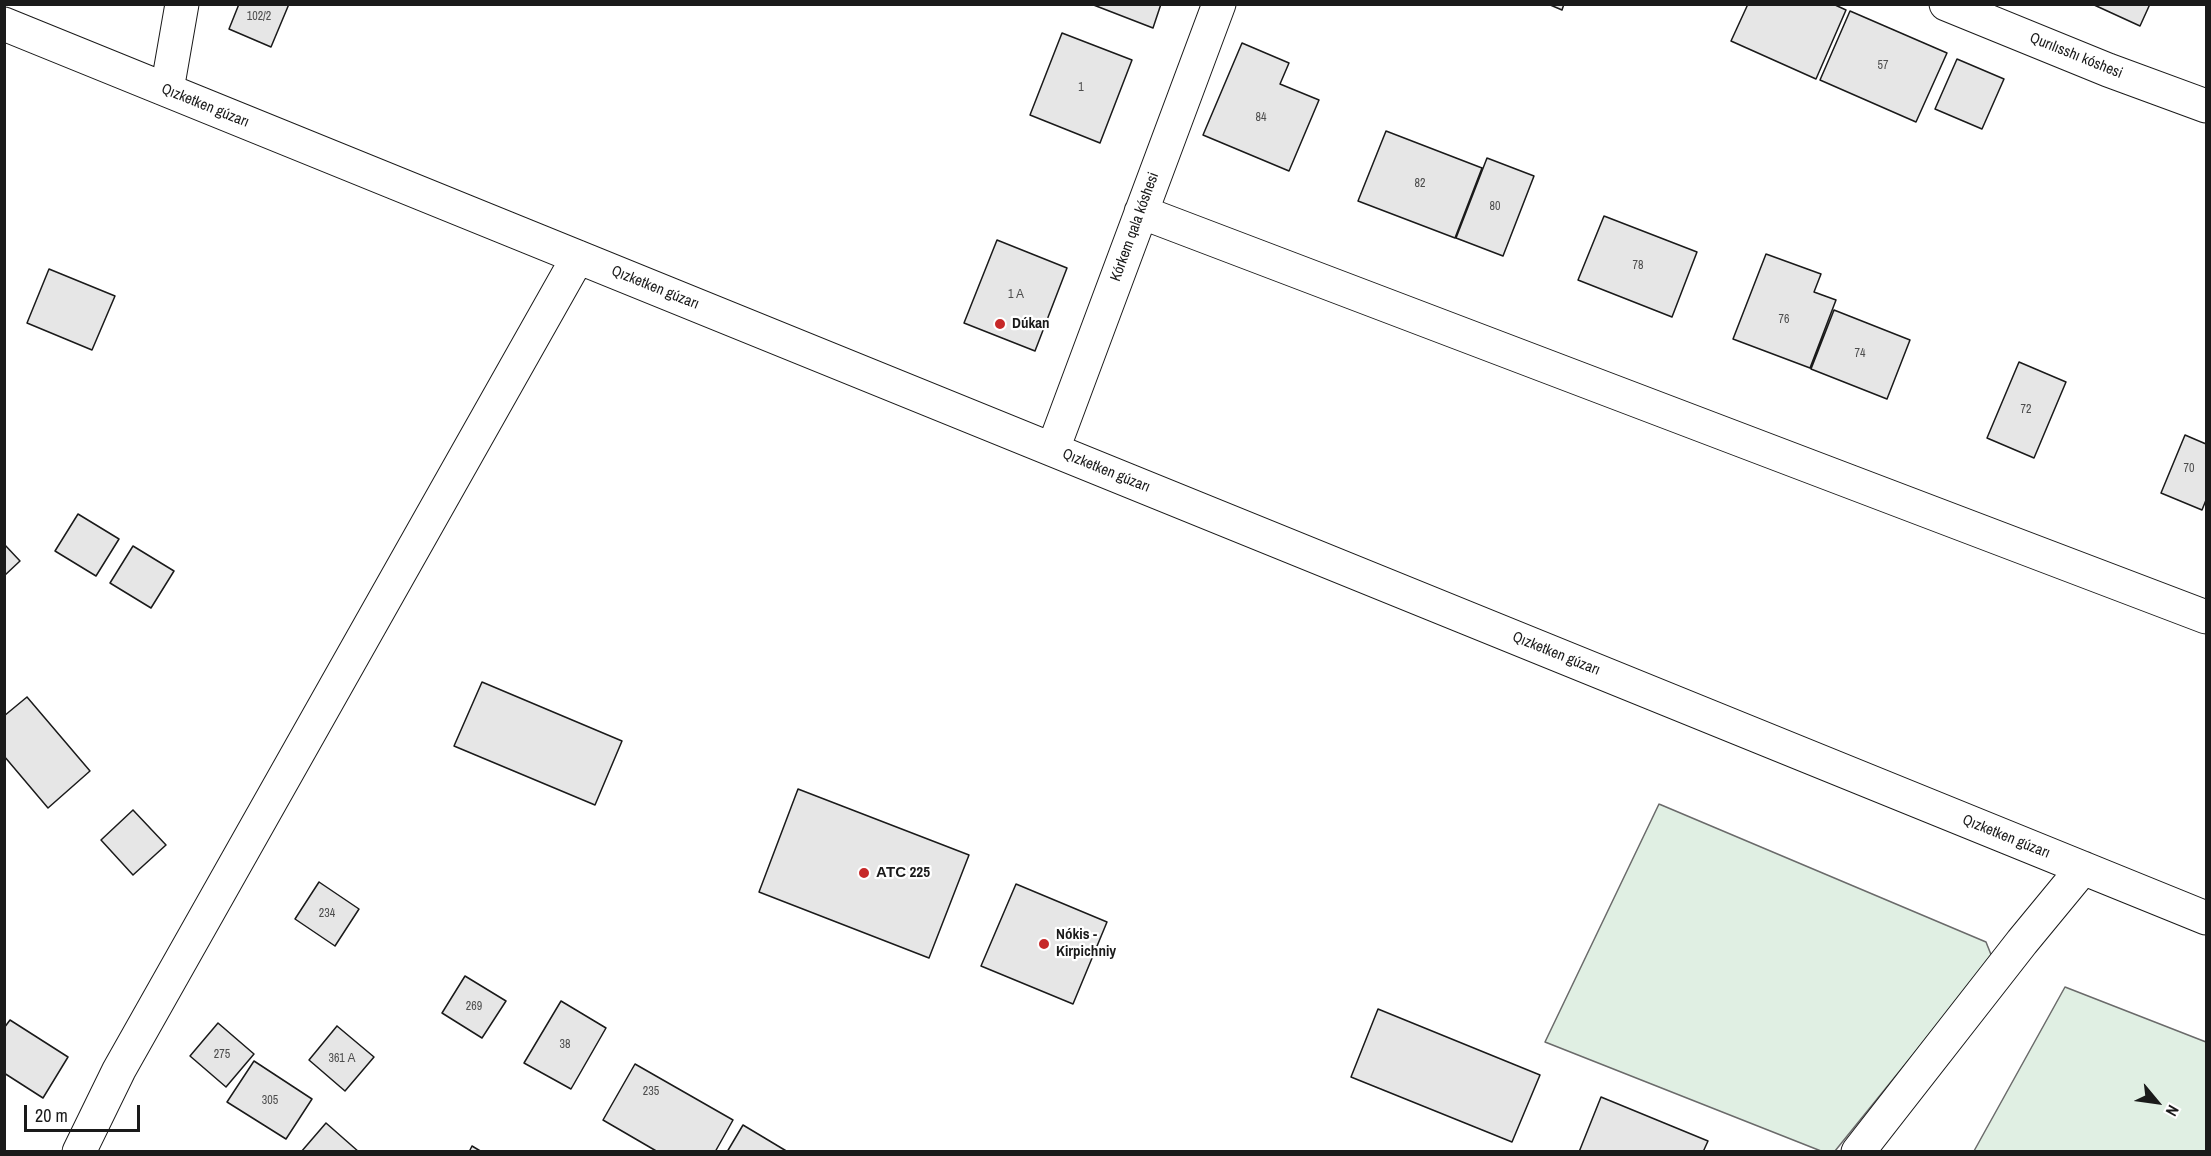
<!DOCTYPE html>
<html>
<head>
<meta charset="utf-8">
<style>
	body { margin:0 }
	#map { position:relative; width:2211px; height:1156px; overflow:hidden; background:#fff; font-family:"Archivo Narrow",sans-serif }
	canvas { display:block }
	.frame { position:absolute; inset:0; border:6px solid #1a1a1a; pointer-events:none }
	.north { position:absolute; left:2127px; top:1072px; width:60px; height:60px; -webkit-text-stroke:4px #fff; paint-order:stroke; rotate:119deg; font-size:16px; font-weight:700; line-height:24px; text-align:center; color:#1a1a1a }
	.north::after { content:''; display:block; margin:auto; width:21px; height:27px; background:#1a1a1a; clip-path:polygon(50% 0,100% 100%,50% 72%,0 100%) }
	.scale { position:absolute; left:24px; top:1105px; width:116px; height:27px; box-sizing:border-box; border:3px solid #1a1a1a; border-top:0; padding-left:8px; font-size:18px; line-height:21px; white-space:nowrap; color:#1a1a1a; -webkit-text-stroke:4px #fff; paint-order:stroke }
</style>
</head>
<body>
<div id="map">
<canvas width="2211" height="1156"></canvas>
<div class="frame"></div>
<div class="north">N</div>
<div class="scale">20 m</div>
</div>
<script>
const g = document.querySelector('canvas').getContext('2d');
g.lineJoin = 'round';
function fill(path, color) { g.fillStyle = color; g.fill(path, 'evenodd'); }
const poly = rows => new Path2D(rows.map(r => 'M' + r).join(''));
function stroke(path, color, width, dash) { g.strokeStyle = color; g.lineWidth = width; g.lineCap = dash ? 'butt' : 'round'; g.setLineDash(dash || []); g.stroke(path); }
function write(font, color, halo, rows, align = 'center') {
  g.font = font + ' "Archivo Narrow",sans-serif'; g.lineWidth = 4.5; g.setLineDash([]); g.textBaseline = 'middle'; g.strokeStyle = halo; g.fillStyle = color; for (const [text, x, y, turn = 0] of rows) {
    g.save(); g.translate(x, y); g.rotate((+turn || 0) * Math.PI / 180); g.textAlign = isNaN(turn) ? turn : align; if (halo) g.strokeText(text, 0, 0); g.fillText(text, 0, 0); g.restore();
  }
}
const green = poly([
	[1659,804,1986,942,1992,957,1835,1151,1821,1151,1545,1042,1659,804],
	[2065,987,2206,1042,2206,1151,1974,1151,2065,987]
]);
fill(green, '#e0efe3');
stroke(green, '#6a6a6a', 1.5);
const building = poly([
	[239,4,289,4,271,47,229,29,239,4],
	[1091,4,1161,4,1153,28,1091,4],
	[1548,4,1564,4,1562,10,1548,4],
	[1748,4,1833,4,1846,10,1816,79,1731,41,1748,4],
	[2092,4,2150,4,2140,26,2092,4],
	[1850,11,1947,53,1916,122,1820,80,1850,11],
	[1062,33,1132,60,1100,143,1030,115,1062,33],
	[1242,43,1289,63,1280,84,1319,100,1289,171,1203,135,1242,43],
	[1957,59,2004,79,1982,129,1935,109,1957,59],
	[1386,131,1482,168,1455,238,1358,201,1386,131],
	[1487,158,1534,176,1503,256,1456,238,1487,158],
	[1604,216,1697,252,1672,317,1578,280,1604,216],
	[997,240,1067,268,1035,351,964,323,997,240],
	[1766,254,1821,274,1814,292,1836,300,1810,368,1733,339,1766,254],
	[49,269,115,296,92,350,27,323,49,269],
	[1834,310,1910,340,1887,399,1811,369,1834,310],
	[2019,362,2066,382,2034,458,1987,438,2019,362],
	[2185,435,2206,444,2206,500,2202,510,2161,493,2185,435],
	[78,514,119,539,96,576,55,551,78,514],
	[4,544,20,561,4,576,4,544],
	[133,546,174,571,151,608,110,583,133,546],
	[482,682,622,741,595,805,454,746,482,682],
	[27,697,90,771,48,808,4,756,4,716,27,697],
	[798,789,969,855,929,958,759,892,798,789],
	[133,810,166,845,133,875,101,840,133,810],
	[319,882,359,909,335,946,295,919,319,882],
	[1016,884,1107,922,1073,1004,981,966,1016,884],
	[465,976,506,1001,482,1038,442,1013,465,976],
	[561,1001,606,1028,571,1089,524,1063,561,1001],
	[1378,1009,1540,1075,1512,1142,1351,1077,1378,1009],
	[10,1020,68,1057,43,1098,4,1073,4,1028,10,1020],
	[218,1023,254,1054,226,1087,190,1056,218,1023],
	[337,1026,374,1057,345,1091,309,1060,337,1026],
	[254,1061,312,1099,286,1139,227,1102,254,1061],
	[635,1064,733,1120,715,1152,658,1152,603,1120,635,1064],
	[1601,1097,1708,1141,1703,1152,1579,1152,1601,1097],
	[326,1123,359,1152,301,1152,326,1123],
	[743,1125,788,1152,727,1152,743,1125],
	[472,1146,482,1152,469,1152,472,1146]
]);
fill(building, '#e6e6e6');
stroke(building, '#1a1a1a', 1.5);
const minor = poly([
	[1946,4,2108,70,2206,106],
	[4,24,2206,918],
	[167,90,182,4],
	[1141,212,2206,617],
	[1053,449,1219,4],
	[79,1152,119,1070,578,257],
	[1858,1152,2022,942,2083,868]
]);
stroke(minor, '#1a1a1a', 35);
stroke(minor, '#fff', 33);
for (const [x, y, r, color] of [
	[1000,324,6,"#c62828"],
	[864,873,6,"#c62828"],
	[1044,944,6,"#c62828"]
]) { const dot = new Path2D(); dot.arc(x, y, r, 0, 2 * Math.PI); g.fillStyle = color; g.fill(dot); stroke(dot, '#fff', 2); }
write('12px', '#4d4d4d', null, [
	["102/2",259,17],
	["57",1883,66],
	["1",1081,88],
	["84",1261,118],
	["82",1420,184],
	["80",1495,207],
	["78",1638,266],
	["1 А",1016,295],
	["76",1784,320],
	["74",1860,354],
	["72",2026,410],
	["70",2189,469],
	["234",327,914],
	["269",474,1007],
	["38",565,1045],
	["275",222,1055],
	["361 А",342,1059],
	["235",651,1092],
	["305",270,1101]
]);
write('15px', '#1a1a1a', '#fff', [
	["Qurılısshı kóshesi",2076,56,22],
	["Qızketken gúzarı",205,106,22],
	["Kórkem qala kóshesi",1135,227,-70],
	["Qızketken gúzarı",655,288,22],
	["Qızketken gúzarı",1106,471,22],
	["Qızketken gúzarı",1556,654,22],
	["Qızketken gúzarı",2006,837,22]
]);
write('bold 15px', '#1a1a1a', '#fff', [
	["Dúkan",1012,324],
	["АТС 225",876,873],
	["Nókis -",1056,935],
	["Kirpichniy",1056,952]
], 'left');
</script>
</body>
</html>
